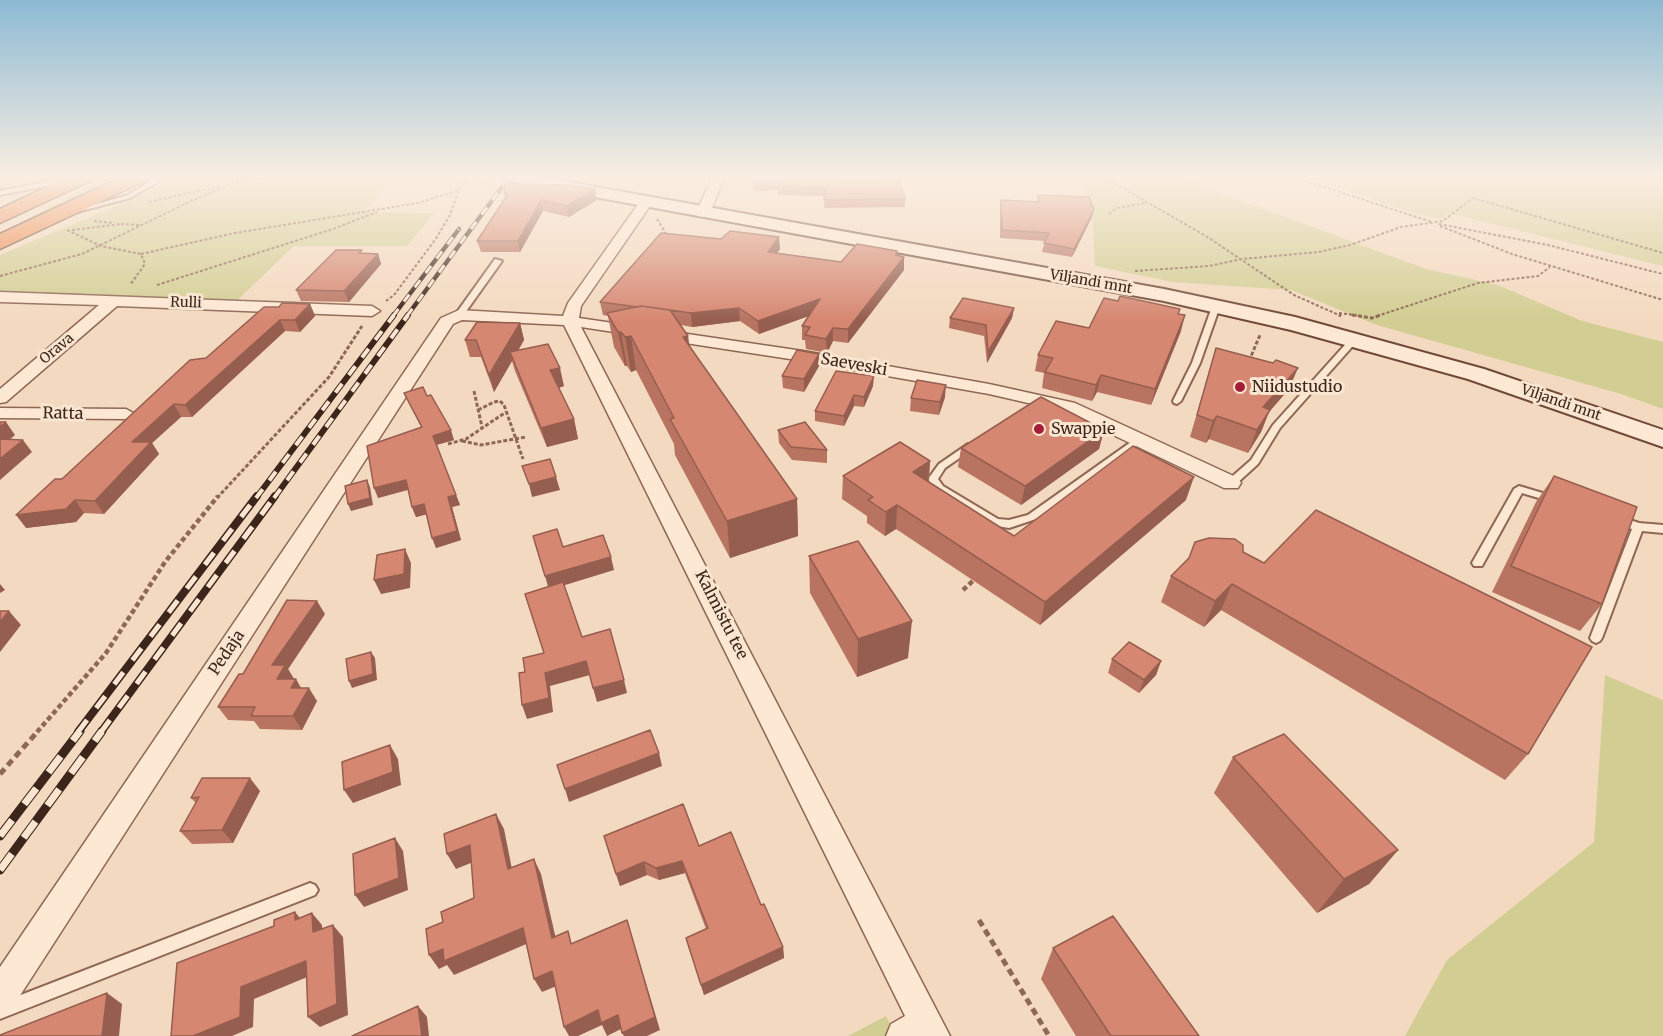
<!DOCTYPE html>
<html>
<head>
<meta charset="utf-8">
<style>
	body { margin:0 }
	canvas { display:block; background:#f3d9bf }
</style>
</head>
<body>
<canvas width="1663" height="1036"></canvas>
<script>
const g = document.querySelector('canvas').getContext('2d');
g.lineJoin = 'round';
function fill(path, color) { g.fillStyle = color; g.fill(path, 'evenodd'); }
const poly = rows => new Path2D(rows.map(r => 'M' + r).join(''));
function stroke(path, color, width, dash) { g.strokeStyle = color; g.lineWidth = width; g.lineCap = dash ? 'butt' : 'round'; g.setLineDash(dash || []); g.stroke(path); }
function write(font, color, halo, rows, align = 'center') {
  g.font = font + ' Merriweather,serif'; g.lineWidth = 6; g.setLineDash([]); g.textBaseline = 'middle'; g.strokeStyle = halo; g.fillStyle = color; for (const [text, x, y, turn = 0] of rows) {
    g.save(); g.translate(x, y); g.rotate((+turn || 0) * Math.PI / 180); g.textAlign = isNaN(turn) ? turn : align; if (halo) g.strokeText(text, 0, 0); g.fillText(text, 0, 0); g.restore();
  }
}
fill(poly([
	[13,176,58,176,40,184,0,191,0,183],
	[108,176,117,176,95,191,31,221,24,221],
	[175,176,396,176,363,212,434,213,407,246,294,246,232,305,0,294,0,255,140,196],
	[1077,176,1174,176,1426,269,1498,285,1582,321,1663,342,1663,409,1621,394,1377,325,1291,290,1173,282,1095,266,1092,210],
	[1303,176,1663,176,1663,266,1449,213,1443,219,1412,213],
	[1605,675,1663,700,1663,1036,1405,1036,1447,960,1594,842],
	[886,1016,896,1036,848,1036]
]), '#d2cd92');
const lane = poly([
	[160,176,168,176,130,198,77,212,74,210,126,196,160,176],
	[69,178,72,180,71,181,0,195,0,191,69,178],
	[495,259,502,261,462,317,456,317,455,315,495,259],
	[1213,304,1216,304,1220,306,1200,363,1181,401,1177,404,1174,403,1173,401,1192,363,1213,304],
	[1352,337,1358,337,1359,339,1280,428,1258,464,1235,485,1227,485,1226,483,1227,481,1251,460,1273,425,1352,337],
	[1138,437,1143,440,1141,442,1036,519,1009,528,991,525,935,490,928,479,939,464,968,444,974,444,976,446,974,448,945,468,938,479,943,486,998,519,1009,520,1028,515,1138,437],
	[1519,486,1556,497,1557,499,1552,502,1522,493,1482,566,1474,566,1472,563,1514,489,1519,486],
	[1618,516,1639,523,1663,525,1663,533,1642,531,1602,638,1600,641,1596,643,1592,641,1590,638,1632,529,1614,522,1613,520,1614,518,1618,516],
	[310,883,315,885,318,890,315,895,0,1019,0,1003,310,883]
]);
const street = poly([
	[713,176,725,176,710,213,703,217,698,216,696,213,713,176],
	[646,199,652,203,581,306,579,318,803,351,989,384,1075,403,1238,478,1241,483,1238,488,1224,488,1063,411,989,394,803,361,581,327,950,1036,886,1036,891,1024,905,1016,564,325,462,320,453,324,12,1008,0,1013,0,967,441,318,459,310,563,316,568,303,641,200,646,199],
	[0,292,372,306,380,311,372,316,117,306,6,402,0,403,0,389,99,305,0,302,0,292],
	[0,408,126,409,135,414,126,419,0,418,0,408]
]);
const secondary = poly([
	[499,176,535,176,1164,289,1295,317,1484,369,1663,430,1663,447,1468,379,1291,330,1164,301,507,181,499,176]
]);
const highway = poly([
	[69,176,94,176,92,180,0,223,0,209,69,176],
	[124,176,149,176,147,180,0,249,0,234,124,176]
]);
stroke(lane, '#8e6855', 4);
stroke(street, '#8e6855', 3);
stroke(secondary, '#704938', 4);
stroke(highway, '#5b372a', 3);
stroke(poly([
	[461,176,492,181],
	[1102,176,1209,238,1294,295,1341,316],
	[1290,176,1432,222],
	[258,179,292,176],
	[149,202,221,186],
	[1109,214,1117,208,1145,203],
	[657,219,668,237],
	[94,221,114,223],
	[121,224,141,225],
	[1439,224,1548,245,1663,274],
	[1440,226,1512,254,1663,300],
	[67,230,101,246,141,254,145,264,130,285],
	[72,230,121,224],
	[141,254,235,233,418,203,459,190],
	[1135,271,1209,266,1242,259,1319,252,1350,245,1401,227,1443,221,1473,198,1663,253],
	[0,276,82,254,191,201,228,185,262,176],
	[157,285,333,229,377,212],
	[386,301,394,295,435,240,450,215,459,190,470,177],
	[1339,313,1362,316],
	[1377,316,1478,283,1538,276,1550,267]
]), '#8e6855', 2, [3, 2]);
stroke(poly([
	[1339,315,1341,316],
	[1352,315,1372,318,1381,315],
	[1249,361,1260,335],
	[474,391,482,427],
	[478,410,494,402,500,401,504,405,523,459],
	[462,441,481,445,526,437],
	[448,444,466,439,506,412],
	[217,498,329,377,362,326]
]), '#8e6855', 3, [4, 2]);
stroke(poly([
	[963,590,976,578],
	[37,732,106,653,165,562,218,496]
]), '#8e6855', 4.5, [5, 3]);
stroke(poly([
	[0,774,38,731],
	[979,920,1049,1036]
]), '#8e6855', 5, [7, 4.5]);
fill(lane, '#fde8d4');
fill(street, '#fde8d4');
fill(secondary, '#fde8d4');
fill(highway, '#ed8346');
const railFar3 = poly([
	[393,316,459,229],
	[407,316,510,176]
]);
const railFar2 = poly([
	[256,498,394,315],
	[274,498,408,315]
]);
const railFar1 = poly([
	[78,732,257,496],
	[101,732,275,496]
]);
const rail = poly([
	[0,836,80,731],
	[0,870,102,731]
]);
stroke(railFar3, '#3c251b', 4.5);
stroke(railFar2, '#3c251b', 6);
stroke(railFar1, '#3c251b', 8);
stroke(rail, '#3c251b', 9);
stroke(railFar3, '#f9e5d0', 3, [9]);
stroke(railFar2, '#f9e5d0', 4, [11]);
stroke(railFar1, '#f9e5d0', 5, [15]);
stroke(rail, '#f9e5d0', 7, [20]);
fill(poly([
	[657,176,675,176,672,179],
	[842,177,905,199,905,207,824,208,825,196,778,195,778,190,754,191,753,183],
	[595,189,597,200,569,217,543,211,520,252,481,252,477,241,505,199,504,193],
	[1038,195,1094,209,1092,217,1072,257,1042,252,1045,241,1000,238,1000,207,1001,200,1037,202],
	[780,249,777,253,841,262,897,256,904,257,904,270,848,343,833,341,827,353,806,349,805,340,802,340,802,326,808,316,759,334,740,321,692,327,681,325,688,336,689,346,797,499,798,536,730,558,675,455,674,444,636,370,631,372,627,366,625,366,614,347,608,316,603,315,600,302],
	[378,254,381,264,349,302,301,301,296,290],
	[310,304,315,316,300,332,285,331,192,417,181,417,152,443,159,454,104,514,84,513,76,522,26,528,62,479,206,358,279,307],
	[1014,308,1012,318,987,363,984,336,949,328,950,318],
	[1179,314,1181,331,1151,405,1097,392,1092,401,1042,388,1044,373,1035,371,1038,355,1089,328],
	[520,323,524,340,518,351,564,386,559,388,574,419,578,439,547,447,515,371,512,361,494,392,481,357,470,357,465,340],
	[1216,348,1289,389,1269,412,1261,432,1248,453,1209,439,1206,443,1190,437],
	[819,354,819,366,804,392,783,388,782,376],
	[873,386,864,407,854,406,844,426,815,421,815,411],
	[404,393,454,440,436,445,460,505,452,507,461,540,436,548,427,514,416,517,412,507,408,490,378,498,421,427,408,402],
	[945,397,939,415,910,411,911,398],
	[778,430,827,450,827,463,792,460,779,443],
	[1104,430,1099,449,1021,505,958,467,961,448],
	[930,461,929,482,1014,536,1186,500,1040,625,896,529,885,536,867,523,867,516,842,499,843,476],
	[1554,476,1602,604,1580,631,1492,592,1536,502],
	[1243,552,1264,563,1528,754,1505,780,1221,610,1204,627,1161,602,1171,576],
	[809,556,908,658,857,677,810,593],
	[325,614,288,669,294,679,301,688,317,701,302,730,260,729,254,721,228,720,218,707,243,674],
	[1112,659,1161,661,1156,675,1139,693,1108,673],
	[1233,757,1398,850,1369,884,1317,913,1214,793],
	[260,791,233,843,192,844,180,831,196,803,191,798],
	[604,836,699,846,761,905,783,947,784,958,704,995,686,938,706,929,685,873,659,880,647,875,620,886],
	[1053,948,1199,1036,1076,1036,1041,979]
]), '#b87461');
fill(poly([
	[595,189,597,200,569,217,567,206],
	[541,200,543,211,520,252,518,241],
	[1094,209,1092,217,1072,257,1074,249],
	[779,237,780,249,769,265,768,252],
	[897,251,896,264,904,257,904,270,848,343,848,329,896,255],
	[378,254,381,264,349,302,344,291],
	[820,299,820,312,759,334,758,321],
	[310,304,315,316,300,332,295,320],
	[739,308,740,321,692,327,691,313],
	[1014,308,1012,318,987,363,988,352],
	[1185,315,1181,331,1151,405,1155,389],
	[280,320,285,331,192,417,185,405],
	[520,323,524,340,513,359,510,352,512,361,494,392,489,375],
	[833,328,833,341,827,353,826,339],
	[618,332,621,332,627,366,625,366],
	[631,336,636,370,631,372,625,337],
	[688,336,692,370,683,337],
	[819,354,819,366,804,392,804,379],
	[560,368,564,386,555,389,550,370],
	[1298,368,1289,389,1269,412,1261,432,1248,453,1257,430,1263,407],
	[1101,375,1097,392,1092,401,1096,385],
	[874,376,873,386,864,407,864,397],
	[946,385,945,397,939,415,940,402],
	[854,395,854,406,844,426,844,416],
	[174,404,181,417,152,443,159,454,104,514,95,501,132,442],
	[1217,416,1209,439,1206,443,1213,421],
	[574,419,578,439,547,447,541,428],
	[6,422,15,435,0,448,0,427],
	[451,430,454,440,436,445,433,436],
	[1104,430,1099,449,1021,505,1025,486],
	[23,440,32,452,0,480,0,459],
	[930,461,928,484,913,472],
	[556,477,560,490,532,497,529,484],
	[1194,477,1186,500,1040,625,1045,602],
	[367,480,370,487,373,505,351,511,348,504],
	[406,480,410,489,378,498,374,488],
	[456,495,460,505,452,507,461,540,436,548,432,538,448,497],
	[797,499,798,536,730,558,727,521],
	[75,500,84,513,76,522,26,528,16,515],
	[424,504,428,514,416,517,412,507],
	[897,505,896,529,885,536,886,512],
	[405,549,411,563,410,588,381,594,374,580],
	[611,557,614,570,549,590,545,576],
	[0,584,5,590,0,593],
	[1232,584,1221,610,1204,627,1215,601],
	[317,601,325,614,288,669,294,679,286,693,277,679,272,665],
	[9,611,21,625,0,652,0,622],
	[912,621,908,658,857,677,858,639],
	[371,652,375,658,377,680,352,688,349,681],
	[586,661,590,675,550,686,553,712,527,719,522,705,545,673],
	[1161,661,1156,675,1139,693,1144,680],
	[296,679,304,693,291,688],
	[624,680,627,693,597,702,593,688],
	[309,688,317,701,302,730,293,716],
	[390,745,398,759,401,785,353,803,344,790],
	[659,753,662,766,569,802,565,789],
	[250,778,260,791,233,843,222,830],
	[496,814,504,829,515,884,508,869],
	[395,838,403,851,408,890,364,907,355,895],
	[470,845,478,860,456,869,447,854],
	[1398,850,1369,884,1317,913,1344,879],
	[534,859,541,874,559,952,552,938],
	[682,861,685,873,659,880,656,868],
	[644,862,647,875,620,886,616,874],
	[295,912,305,924,295,920],
	[312,913,322,925,323,944,313,932],
	[627,920,660,1030,647,1036,624,1036,622,1033],
	[333,925,343,937,348,1015,320,1027,308,1017],
	[523,928,531,942,454,975,447,965,439,969,429,955,443,949],
	[783,947,784,958,704,995,701,985],
	[306,961,317,973,254,999,253,1027,232,1036,193,1036,241,987],
	[552,971,559,985,542,992,534,979],
	[107,993,122,1004,119,1036,102,1036],
	[418,1006,427,1017,429,1036,422,1036],
	[598,1010,618,1015,623,1028,607,1036,602,1025,578,1036,569,1036,564,1027]
]), '#965e4f');
const building = poly([
	[755,176,841,176,842,177,899,178,905,199,824,200,826,188,778,187,779,183,753,183,755,176],
	[505,184,569,185,595,189,567,206,541,200,518,241,477,241,508,194,504,193,505,184],
	[1038,195,1089,197,1094,209,1074,249,1044,243,1049,233,1002,230,1001,200,1039,202,1038,195],
	[730,231,779,237,768,252,841,262,857,244,897,251,896,255,904,257,848,329,833,328,826,339,805,335,810,327,802,326,820,299,758,321,739,308,691,313,641,306,638,307,600,302,661,233,721,239,730,231],
	[336,250,362,250,359,253,378,254,344,291,296,290,336,250],
	[1120,296,1180,309,1178,314,1185,315,1155,389,1101,375,1096,385,1045,372,1053,358,1038,355,1056,321,1089,328,1104,298,1118,301,1120,296],
	[963,298,1014,308,988,352,986,325,950,318,963,298],
	[282,303,310,304,295,320,280,320,185,405,174,404,132,442,151,442,95,501,75,500,66,509,16,515,55,479,62,479,190,360,206,358,264,307,279,307,282,303],
	[641,306,670,310,688,336,683,337,797,499,727,521,670,419,674,418,631,336,625,337,621,332,618,332,607,313,641,306],
	[477,322,520,323,489,375,476,340,465,340,477,322],
	[548,344,560,368,550,370,574,419,541,428,510,352,548,344],
	[1216,348,1273,363,1276,360,1298,368,1263,407,1270,410,1257,430,1217,416,1213,421,1197,415,1216,348],
	[797,350,819,354,804,379,782,376,797,350],
	[836,371,874,376,864,397,854,395,844,416,815,411,836,371],
	[917,380,946,385,940,402,911,398,917,380],
	[423,387,427,396,431,395,451,430,433,436,456,495,448,497,457,531,432,538,424,504,412,507,406,480,374,488,367,446,422,427,404,393,423,387],
	[1041,397,1104,430,1025,486,961,448,1041,397],
	[0,422,6,422,0,427,0,422],
	[805,422,827,450,791,447,778,430,805,422],
	[0,439,23,440,0,459,0,439],
	[900,442,930,461,913,472,1014,536,1133,446,1194,477,1045,602,897,505,886,512,868,500,873,497,843,476,900,442],
	[550,459,556,477,529,484,522,466,550,459],
	[1554,476,1637,507,1602,604,1511,566,1554,476],
	[367,480,370,498,348,504,345,486,367,480],
	[1316,510,1592,647,1528,754,1232,584,1215,601,1171,576,1189,558,1195,542,1209,538,1235,539,1243,545,1243,552,1264,563,1316,510],
	[557,529,563,547,603,535,611,557,545,576,533,536,557,529],
	[858,541,912,621,858,639,809,556,858,541],
	[405,549,404,574,374,580,377,555,405,549],
	[563,582,582,637,610,629,624,680,593,688,586,661,545,673,549,698,522,705,519,673,525,672,523,658,544,653,525,594,563,582],
	[287,600,317,601,272,665,285,665,277,679,296,679,291,688,309,688,293,716,251,716,255,707,218,707,239,674,243,674,287,600],
	[0,611,9,611,0,622,0,611],
	[1129,642,1161,661,1144,680,1112,659,1129,642],
	[371,652,373,674,349,681,346,659,371,652],
	[650,730,659,753,565,789,557,765,650,730],
	[1284,734,1398,850,1344,879,1233,757,1284,734],
	[390,745,393,772,344,790,342,762,390,745],
	[202,778,250,778,222,830,180,831,199,797,191,798,202,778],
	[683,804,699,846,731,832,761,905,764,904,783,947,701,985,686,938,708,928,682,861,656,868,644,862,616,874,604,836,683,804],
	[496,814,508,869,534,859,552,938,568,931,571,944,627,920,655,1017,622,1033,618,1015,601,1023,598,1010,564,1027,552,971,534,979,523,928,444,961,443,949,429,955,426,929,443,922,441,912,474,898,470,845,447,854,444,834,496,814],
	[395,838,399,878,355,895,353,854,395,838],
	[295,912,295,920,312,913,313,932,333,925,337,1004,308,1017,306,961,241,987,240,1017,193,1036,171,1036,177,963,274,926,274,920,295,912],
	[1113,916,1199,1036,1111,1036,1053,948,1113,916],
	[107,993,102,1036,0,1036,0,1035,107,993],
	[418,1006,422,1036,352,1036,418,1006]
]);
fill(building, '#d68771');
stroke(building, '#965e4f', 1.5);
const sky = g.createLinearGradient(0, 0, 0, 321);
sky.addColorStop(0, '#8cbad3');
sky.addColorStop(0.55, '#faeee2');
sky.addColorStop(1, '#faeee200');
g.fillStyle = sky;
g.fillRect(0, 0, 1663, 321);
for (const [x, y, r, color] of [
	[1240,387,6,"#a41e39"],
	[1039,429,6,"#a41e39"]
]) { const dot = new Path2D(); dot.arc(x, y, r, 0, 2 * Math.PI); g.fillStyle = color; g.fill(dot); stroke(dot, '#f9e5d0', 2); }
write('14px', '#3c251b', '#f9e5d0', [
	["Viljandi mnt",1091,282,10],
	["Rulli",186,303,2],
	["Orava",57,349,-40],
	["Viljandi mnt",1561,403,19]
]);
write('16px', '#3c251b', '#f9e5d0', [
	["Saeveski",854,365,10],
	["Ratta",63,414,1],
	["Kalmistu tee",721,615,63],
	["Pedaja",227,653,-56]
]);
write('16px', '#3c251b', '#f9e5d0', [
	["Niidustudio",1252,387],
	["Swappie",1051,429]
], 'left');
</script>
</body>
</html>
